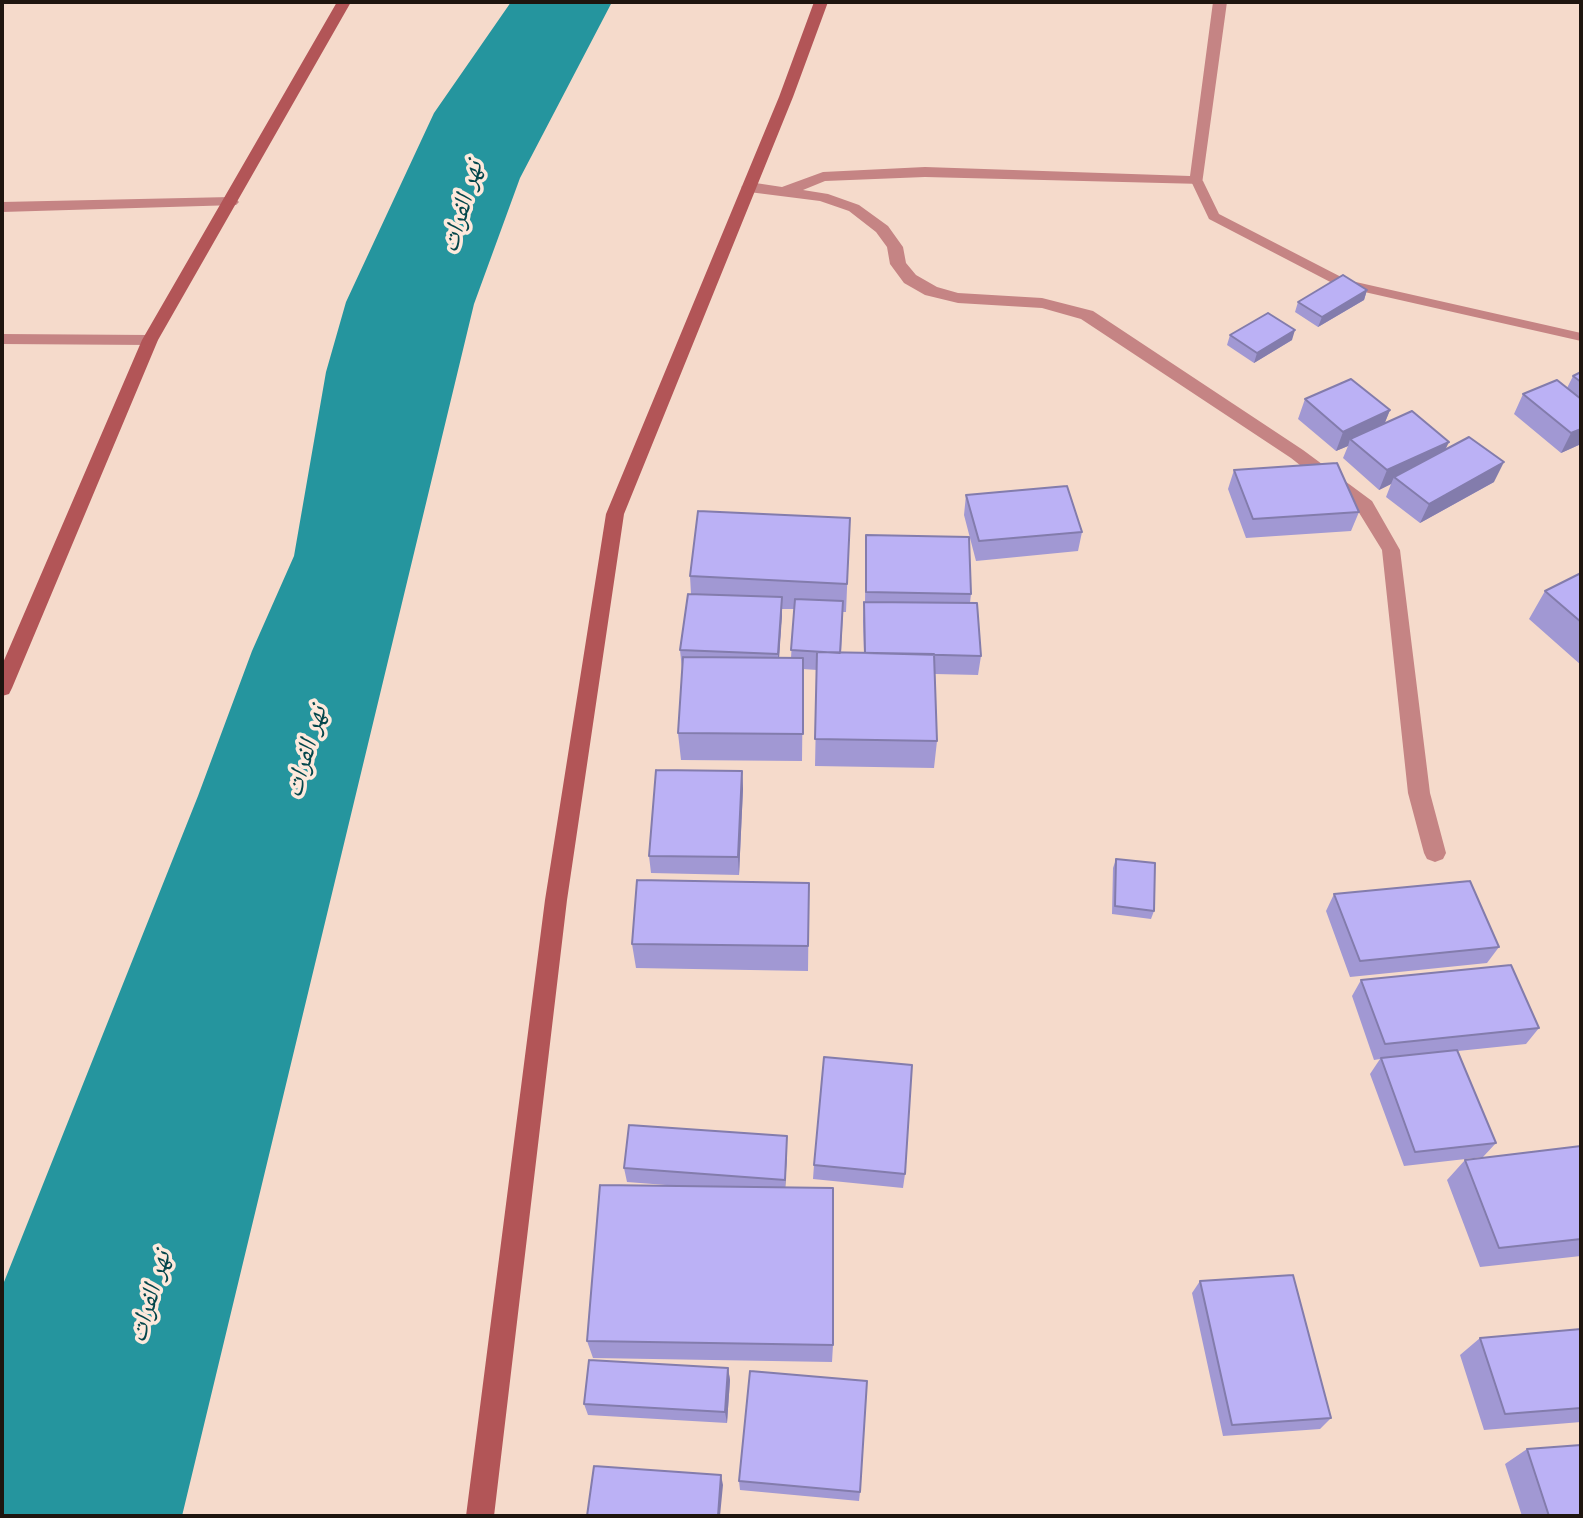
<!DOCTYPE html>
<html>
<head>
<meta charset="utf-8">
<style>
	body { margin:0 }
	#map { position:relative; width:1583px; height:1518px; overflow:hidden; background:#f5dacb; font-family:Poppins,sans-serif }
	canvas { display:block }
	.frame { position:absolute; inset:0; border:4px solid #1e150f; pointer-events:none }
</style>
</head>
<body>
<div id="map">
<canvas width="1583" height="1518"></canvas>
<div class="frame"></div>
</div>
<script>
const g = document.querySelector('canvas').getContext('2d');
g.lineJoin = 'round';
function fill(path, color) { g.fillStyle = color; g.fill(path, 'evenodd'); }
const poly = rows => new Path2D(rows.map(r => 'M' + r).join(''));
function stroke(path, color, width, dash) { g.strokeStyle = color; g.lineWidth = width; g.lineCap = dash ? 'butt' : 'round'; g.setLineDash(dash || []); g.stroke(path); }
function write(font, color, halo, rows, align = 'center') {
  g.font = font + ' Poppins,"Noto Naskh Arabic",sans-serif'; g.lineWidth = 7; g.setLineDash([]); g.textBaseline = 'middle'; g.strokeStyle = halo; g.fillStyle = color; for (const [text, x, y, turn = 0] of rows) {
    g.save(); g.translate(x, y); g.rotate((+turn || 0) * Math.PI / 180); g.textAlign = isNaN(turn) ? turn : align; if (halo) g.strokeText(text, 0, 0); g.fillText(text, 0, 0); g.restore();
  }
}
fill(poly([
	[511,2,612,2,520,178,474,304,182,1516,2,1516,2,1287,198,796,252,651,294,556,326,372,346,302,434,113]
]), '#25959e');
fill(poly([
	[1197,177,1203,181,1219,214,1347,280,1581,333,1581,341,1338,286,1209,219,1191,181,1197,177]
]), '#c58484');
fill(poly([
	[1213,2,1227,2,1202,184,925,177,825,181,803,190,828,194,859,205,888,226,903,247,906,263,916,275,937,287,958,293,1042,298,1093,311,1303,450,1372,501,1400,550,1430,793,1446,853,1443,859,1435,862,1427,859,1424,853,1408,793,1382,550,1358,511,1291,458,1081,319,1042,308,958,303,925,295,904,283,890,264,887,247,876,232,849,211,820,201,749,192,741,187,749,182,782,187,823,172,925,167,1190,176,1213,2],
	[231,197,236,199,239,202,236,205,2,212,2,202,231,197],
	[2,334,150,335,158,340,150,345,2,344,2,334]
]), '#c58484');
fill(poly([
	[337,2,351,2,158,340,12,688,9,694,2,696,2,665,142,340,337,2],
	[814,2,828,2,793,97,624,514,567,900,494,1516,466,1516,545,900,606,514,779,97,814,2]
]), '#b25557');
fill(poly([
	[1367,290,1364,300,1318,327,1295,312,1298,302],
	[1230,335,1292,340,1254,363,1227,345],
	[1581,372,1581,444,1561,453,1514,414,1523,394,1567,388,1573,376],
	[1305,399,1390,410,1384,424,1445,450,1494,482,1420,523,1386,497,1391,484,1379,490,1343,458,1348,446,1336,451,1298,419],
	[1234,470,1359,512,1351,531,1246,538,1228,489],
	[966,495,1082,532,1078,551,976,561,964,515],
	[850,518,846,612,843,612,841,653,864,653,863,621,864,602,865,602,866,535,971,594,970,603,981,656,978,675,935,674,937,741,934,768,815,766,817,670,803,669,802,761,681,760,678,733,682,669,680,650,691,594,690,576],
	[782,609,794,609,791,658,779,658],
	[1581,573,1581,665,1529,619,1545,591],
	[742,771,743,789,739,875,651,873,649,856],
	[1116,859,1154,911,1151,919,1112,914,1113,868],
	[809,883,808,971,636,968,632,944],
	[1334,894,1499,947,1487,963,1350,977,1326,911],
	[1361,980,1539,1028,1526,1044,1458,1051,1496,1143,1483,1157,1404,1166,1370,1074,1380,1059,1374,1060,1352,996],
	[1581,1146,1581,1256,1480,1267,1447,1180,1465,1160],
	[787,1151,785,1187,833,1345,832,1362,593,1358,587,1341,679,1186,627,1182,624,1168],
	[814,1165,905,1174,903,1188,813,1179],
	[1200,1281,1331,1418,1320,1429,1223,1436,1192,1293],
	[1581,1329,1581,1422,1484,1430,1460,1355,1480,1338],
	[728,1368,730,1380,727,1423,588,1415,584,1404],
	[1527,1449,1581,1516,1522,1516,1505,1464],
	[739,1481,860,1492,859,1501,740,1490]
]), '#a198d3');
fill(poly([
	[1367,290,1364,300,1318,327,1322,317],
	[1295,330,1292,340,1254,363,1257,353],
	[1390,410,1382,430,1350,439,1348,446,1336,451,1343,432],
	[1581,429,1581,444,1561,453,1571,433],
	[1449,442,1440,461,1394,477,1391,484,1379,490,1387,470],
	[1504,462,1494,482,1420,523,1429,504],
	[782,597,782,616,778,673,778,654],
	[742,771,743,789,739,875,738,857],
	[787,1136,787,1151,785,1194,785,1180],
	[728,1368,730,1380,727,1423,725,1412],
	[721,1475,723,1485,720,1516,718,1516]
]), '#837cac');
const building = poly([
	[1343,275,1367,290,1322,317,1298,302,1343,275],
	[1268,313,1295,330,1257,353,1230,335,1268,313],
	[1581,372,1581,382,1573,376,1581,372],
	[1351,379,1390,410,1343,432,1305,399,1351,379],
	[1557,380,1581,399,1581,429,1571,433,1523,394,1557,380],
	[1412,411,1449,442,1387,470,1350,439,1412,411],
	[1469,437,1504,462,1429,504,1394,477,1469,437],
	[1337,463,1359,512,1253,519,1234,470,1337,463],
	[1067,486,1082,532,979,541,966,495,1067,486],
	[698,511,850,518,847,584,690,576,698,511],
	[866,535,969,537,971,594,866,592,866,535],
	[1581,573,1581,622,1545,591,1581,573],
	[688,594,782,597,778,654,680,650,688,594],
	[795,599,843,601,840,653,791,650,795,599],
	[864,602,977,603,981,656,865,653,864,602],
	[817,652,934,654,937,741,815,739,817,652],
	[683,657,803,658,803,734,678,733,683,657],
	[656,770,742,771,738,857,649,856,656,770],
	[1116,859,1155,863,1154,911,1115,906,1116,859],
	[637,880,809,883,808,946,632,944,637,880],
	[1470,881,1499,947,1360,961,1334,894,1470,881],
	[1511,965,1539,1028,1385,1044,1361,980,1511,965],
	[1457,1050,1496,1143,1415,1152,1381,1058,1457,1050],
	[824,1057,912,1065,905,1174,814,1165,824,1057],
	[629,1125,787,1136,785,1180,624,1168,629,1125],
	[1581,1146,1581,1239,1499,1248,1465,1160,1581,1146],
	[600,1185,833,1188,833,1345,587,1341,600,1185],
	[1293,1275,1331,1418,1232,1425,1200,1281,1293,1275],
	[1581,1329,1581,1408,1505,1414,1480,1338,1581,1329],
	[589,1360,728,1368,725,1412,584,1404,589,1360],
	[750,1371,867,1381,860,1492,739,1481,750,1371],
	[1581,1445,1581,1516,1549,1516,1527,1449,1581,1445],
	[594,1466,721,1475,718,1516,587,1516,594,1466]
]);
fill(building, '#bbb1f5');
stroke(building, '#837cac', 2);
write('italic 26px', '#04464b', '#fee9dc', [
	["نهر الفرات",463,207,-74],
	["نهر الفرات",307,752,-74],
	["نهر الفرات",151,1297,-74]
]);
</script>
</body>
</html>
